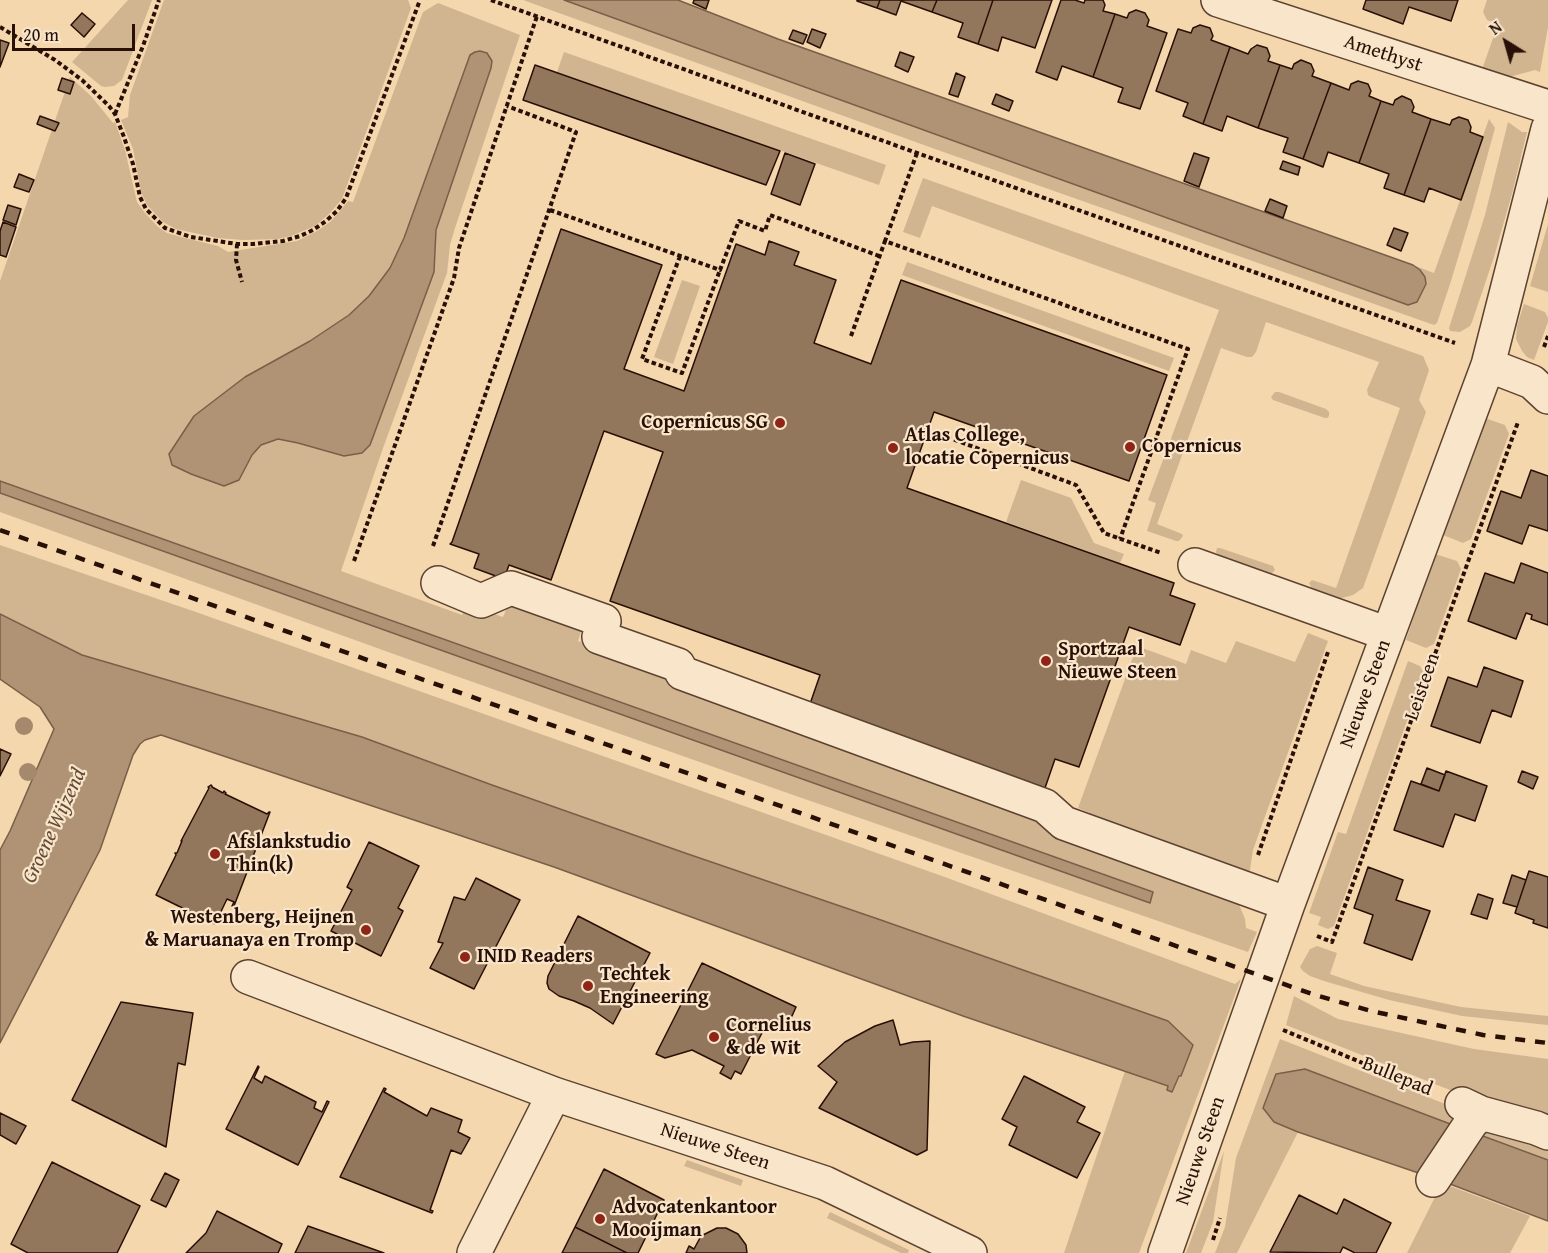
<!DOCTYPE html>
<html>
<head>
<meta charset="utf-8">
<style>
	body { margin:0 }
	#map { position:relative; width:1548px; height:1253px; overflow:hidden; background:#f4d7ad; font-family:"Gentium Book Plus",serif }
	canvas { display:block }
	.north { position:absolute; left:1476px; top:12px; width:60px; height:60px; -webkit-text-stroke:4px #f8e5ca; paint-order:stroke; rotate:323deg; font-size:16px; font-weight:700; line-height:24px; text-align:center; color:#291006 }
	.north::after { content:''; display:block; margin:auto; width:21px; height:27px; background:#291006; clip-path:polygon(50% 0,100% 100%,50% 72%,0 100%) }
	.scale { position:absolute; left:12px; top:24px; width:123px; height:27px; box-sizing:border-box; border:3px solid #291006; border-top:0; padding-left:8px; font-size:18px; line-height:21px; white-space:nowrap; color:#291006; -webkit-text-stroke:4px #f8e5ca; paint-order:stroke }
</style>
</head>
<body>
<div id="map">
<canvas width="1548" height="1253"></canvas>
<div class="north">N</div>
<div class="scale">20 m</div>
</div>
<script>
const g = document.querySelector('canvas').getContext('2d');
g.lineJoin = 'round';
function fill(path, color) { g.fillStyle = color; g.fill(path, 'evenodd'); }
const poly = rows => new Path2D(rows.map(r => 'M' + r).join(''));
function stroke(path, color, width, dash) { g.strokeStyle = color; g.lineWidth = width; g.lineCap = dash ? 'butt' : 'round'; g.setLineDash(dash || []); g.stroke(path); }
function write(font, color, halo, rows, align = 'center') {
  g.font = font + ' "Gentium Book Plus",serif'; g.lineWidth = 4.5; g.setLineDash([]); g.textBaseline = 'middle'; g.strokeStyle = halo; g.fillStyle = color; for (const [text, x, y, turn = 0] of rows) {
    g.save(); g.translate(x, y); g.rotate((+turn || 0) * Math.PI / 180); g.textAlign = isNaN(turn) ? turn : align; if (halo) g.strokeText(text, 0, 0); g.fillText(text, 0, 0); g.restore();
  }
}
fill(poly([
	[128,0,152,0,122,80,114,86,105,87,101,86,72,62],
	[164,0,408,0,411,8,342,199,329,214,315,226,291,236,278,239,243,240,217,238,176,229,163,222,147,205,141,192,133,149,121,120,128,117,130,95],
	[523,0,564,0,1408,305,1425,277,1420,270,1413,265,1434,273,1489,119,1495,128,1473,208,1451,281,1437,323,1434,325,935,149],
	[1487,0,1548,0,1548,27,1540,72,1535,70,1491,82,1479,78,1498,24,1487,20,1483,12],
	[438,3,520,35,455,228,450,245,447,273,382,451,341,571,462,615,467,604,503,617,508,605,581,631,578,641,669,674,1013,812,1153,863,1238,902,1245,919,1246,928,1257,932,1248,952,796,796,402,657,0,512,0,493,1150,903,1152,891,192,549,0,485,0,281,70,77,91,96,113,123,115,122,125,150,137,202,145,213,158,227,167,233,181,237,218,246,228,252,297,241,317,231,330,222,340,211,348,201,353,202,423,12],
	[480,51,487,53,491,68,436,230,434,272,298,443,278,439,261,445,252,455,239,480,224,486,191,474,172,465,169,454,194,416,245,377,310,341,349,315,369,296,390,268,404,238,470,55,475,52],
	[564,52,886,165,879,185,557,72],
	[1508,122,1522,132,1527,132,1513,190,1494,257,1472,322,1470,326,1460,332,1450,331,1449,328,1485,215],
	[923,178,1423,356,1429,370,1419,400,1426,412,1363,588,1353,595,1342,598,1336,598,1312,589,1309,583,1312,580,1336,588,1400,408,1371,397,1368,395,1367,390,1379,362,1266,322,1256,352,1252,357,1247,357,1221,348,1157,524,1182,534,1183,536,1179,541,1176,541,1147,531,1156,503,1148,500,1219,310,932,206,920,238,903,232],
	[1548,224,1548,292,1530,286],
	[907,262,1174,358,1169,371,902,275],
	[682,280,700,286,673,364,654,357],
	[1524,304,1545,312,1548,318,1548,322,1534,360,1527,357,1522,351,1516,339,1517,326],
	[1275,392,1279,392,1326,409,1329,412,1329,416,1327,418,1325,418,1273,400,1271,397],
	[1485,418,1505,425,1509,434,1471,539,1463,543,1443,535],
	[1021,480,1071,498,1094,543,1124,554,1120,563,1006,522],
	[0,545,193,611,942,876,1235,984,1241,979,1139,1253,1064,1253,1125,1071,1168,1086,1172,1091,1180,1076,1181,1076,1193,1045,878,919,685,853,492,785,362,737,82,655,0,614],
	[1217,548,1220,548,1273,566,1275,570,1271,574,1268,574,1219,557,1216,552],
	[1435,554,1457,561,1461,569,1434,644,1426,648,1406,640],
	[1308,633,1328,641,1253,850,1250,870,1246,878,1086,824,1090,813,1078,808,1137,646,1186,664,1191,650,1226,663,1236,641,1295,662],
	[1408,661,1420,666,1424,673,1334,926,1328,929,1318,925,1321,917,1309,913,1338,832,1346,834],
	[1317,946,1337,953,1330,974,1350,981,1364,986,1461,1007,1548,1016,1548,1025,1462,1016,1389,1000,1324,981,1310,976,1303,971,1300,967,1310,949],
	[1294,996,1338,1019,1474,1049,1548,1059,1548,1125,1455,1092,1286,1025],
	[1280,1039,1463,1111,1458,1127,1445,1122,1274,1122,1298,1132,1237,1253,1215,1253,1225,1227,1236,1158],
	[1483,1122,1548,1140,1548,1160,1475,1133],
	[1224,1151,1213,1222,1201,1253,1186,1253],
	[687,1160,743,1180,741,1186,684,1166],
	[1442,1183,1530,1216,1510,1253,1407,1253],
	[830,1212,909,1250,908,1253,901,1253,827,1218]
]), '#d1b591');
const water = poly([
	[564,0,678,0,778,39,1413,265,1420,270,1425,277,1426,284,1417,302,1408,305,564,0],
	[480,51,487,53,492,61,491,68,436,230,434,272,370,445,362,453,344,456,298,443,278,439,261,445,252,455,239,480,224,486,191,474,172,465,169,454,194,416,245,377,310,341,349,315,369,296,390,268,404,238,470,55,475,52,480,51],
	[0,481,1153,892,1150,903,0,493,0,481],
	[0,614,82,655,362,737,492,785,685,853,878,919,1168,1021,1193,1045,1181,1076,1179,1076,1172,1092,1167,1090,1168,1086,963,1016,554,867,161,735,145,740,140,744,133,755,100,850,0,1043,0,850,10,831,54,729,40,707,0,679,0,614],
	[1305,1069,1445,1122,1548,1160,1548,1221,1442,1181,1298,1132,1274,1122,1263,1108,1276,1074,1305,1069]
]);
fill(water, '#af9374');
stroke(water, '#795f48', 1.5);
const building = poly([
	[694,0,709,0,706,9,693,3,694,0],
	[857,0,880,0,877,8,857,1,857,0],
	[880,0,937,0,932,12,901,1,896,15,877,8,880,0],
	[937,0,993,0,978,44,958,37,963,23,932,12,937,0],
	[993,0,1052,0,1035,48,1002,37,998,51,978,44,993,0],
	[1061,0,1075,0,1084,3,1085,0,1103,0,1105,5,1103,11,1115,14,1093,77,1062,66,1057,80,1036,72,1061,0],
	[1366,0,1458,0,1451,21,1409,7,1403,24,1363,9,1366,0],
	[1136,10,1145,13,1149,20,1147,26,1167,33,1140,109,1118,102,1123,88,1093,77,1115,14,1127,18,1129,13,1136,10],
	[82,13,95,24,84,37,71,25,82,13],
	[1200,25,1210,28,1213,36,1211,40,1230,47,1203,124,1183,116,1188,103,1156,91,1178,29,1191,33,1193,28,1200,25],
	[812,29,826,34,820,48,807,42,812,29],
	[793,30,807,35,803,44,789,39,793,30],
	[0,40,9,43,0,67,0,40],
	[1257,45,1267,48,1270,56,1268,61,1280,65,1258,128,1227,116,1222,131,1203,124,1230,47,1248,54,1251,49,1257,45],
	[900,52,914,57,908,72,895,66,900,52],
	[1301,60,1311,64,1314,71,1312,76,1331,83,1303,159,1283,152,1288,138,1258,128,1280,65,1292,69,1294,64,1301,60],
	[535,65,780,151,766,185,523,100,535,65],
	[956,73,965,77,958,97,949,94,956,73],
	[62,78,74,82,70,94,58,90,62,78],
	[1358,81,1368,84,1371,91,1369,96,1381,101,1359,163,1328,152,1323,167,1303,159,1331,83,1349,90,1351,84,1358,81],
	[996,94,1013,101,1009,111,992,104,996,94],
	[1402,96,1411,100,1414,107,1412,112,1431,119,1404,195,1384,188,1389,174,1359,163,1381,101,1393,105,1395,100,1402,96],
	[40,116,59,123,55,131,37,124,40,116],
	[1459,117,1468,120,1471,127,1470,132,1483,137,1461,200,1429,188,1424,202,1404,195,1431,119,1450,125,1452,120,1459,117],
	[785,153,815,164,800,205,771,194,785,153],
	[1194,153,1209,158,1199,187,1184,181,1194,153],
	[1283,161,1300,167,1298,175,1280,169,1283,161],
	[19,174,34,180,29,192,14,187,19,174],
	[1270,199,1287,206,1283,218,1265,211,1270,199],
	[8,205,21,209,16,225,3,220,8,205],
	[3,222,16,227,6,257,0,255,0,231,3,222],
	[1394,228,1408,233,1401,251,1387,245,1394,228],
	[561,229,662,265,624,369,684,391,736,244,765,255,769,241,799,252,794,265,836,280,814,343,871,364,901,280,1167,375,1129,481,934,412,907,488,1174,583,1170,595,1195,604,1180,645,1129,627,1079,767,1055,759,1045,788,810,704,820,675,610,601,663,452,604,431,551,580,509,565,504,579,474,568,479,554,450,544,452,542,561,229],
	[1531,470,1548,476,1548,531,1529,525,1522,544,1487,531,1501,491,1521,498,1531,470],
	[1521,563,1548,573,1548,625,1531,619,1532,615,1526,613,1516,639,1468,621,1485,573,1514,583,1521,563],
	[1484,667,1523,681,1511,717,1492,710,1480,743,1431,726,1448,677,1477,687,1484,667],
	[0,749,11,754,0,776,0,749],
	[1427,768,1445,775,1439,791,1421,784,1427,768],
	[1446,771,1487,786,1475,821,1455,814,1443,847,1394,830,1411,781,1439,791,1446,771],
	[1522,771,1538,777,1533,789,1518,782,1522,771],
	[211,785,212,786,212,787,223,793,224,791,226,793,225,794,267,814,269,812,270,812,234,906,232,906,234,902,227,899,215,924,156,895,176,855,175,853,177,853,182,841,181,841,209,788,208,787,211,785],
	[369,842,419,866,398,908,403,911,381,956,331,931,352,890,347,887,369,842],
	[1368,867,1403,880,1396,900,1430,911,1412,960,1364,943,1373,915,1354,908,1368,867],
	[1529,871,1548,877,1548,928,1533,923,1534,920,1515,913,1529,871],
	[1512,875,1526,880,1517,907,1503,903,1512,875],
	[476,878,520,900,474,989,430,968,443,943,438,942,454,897,465,900,476,878],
	[1478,894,1493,899,1487,919,1471,914,1478,894],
	[578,916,650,953,613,1024,590,1008,574,1001,559,996,549,989,547,983,548,976,578,916],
	[702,963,796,1007,792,1016,766,1025,741,1074,735,1071,731,1079,720,1073,724,1066,692,1050,665,1058,656,1054,702,963],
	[121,1002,193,1013,185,1065,178,1063,166,1147,72,1100,121,1002],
	[893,1020,900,1045,913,1042,930,1041,927,1150,917,1155,819,1108,837,1082,818,1066,845,1042,875,1026,893,1020],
	[258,1066,259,1067,254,1078,262,1083,265,1076,316,1102,314,1108,322,1112,327,1101,329,1102,298,1165,226,1129,258,1066],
	[1024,1076,1085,1107,1077,1122,1100,1133,1077,1178,1009,1145,1017,1127,1002,1119,1024,1076],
	[384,1088,386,1089,384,1092,427,1116,431,1108,462,1120,458,1132,470,1138,461,1154,451,1150,430,1210,433,1211,432,1213,340,1177,384,1088],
	[0,1113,26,1126,16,1144,0,1135,0,1113],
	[52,1162,140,1206,117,1253,28,1253,11,1244,52,1162],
	[604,1169,664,1200,638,1253,627,1253,575,1227,604,1169],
	[165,1173,179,1180,166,1207,151,1200,165,1173],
	[1299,1195,1337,1214,1344,1199,1391,1223,1376,1253,1355,1253,1343,1247,1340,1253,1270,1252,1299,1195],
	[217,1211,282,1244,278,1253,186,1253,206,1233,217,1211],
	[308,1226,384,1253,295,1253,308,1226],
	[575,1227,627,1253,562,1253,575,1227],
	[717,1228,726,1228,738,1234,746,1245,747,1253,686,1253,689,1246,694,1249,701,1236,717,1228]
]);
fill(building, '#93775d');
stroke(building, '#291006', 1.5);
const minor = poly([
	[1218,0,1548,107],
	[1488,365,1532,382,1548,397],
	[1195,565,1388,634],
	[438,583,481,601,511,588,604,621,599,637,678,665,682,673,1045,806,1064,823,1288,904],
	[248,977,554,1094,825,1183,970,1253],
	[1462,1104,1481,1113,1536,1128,1548,1133],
	[1433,1180,1471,1123,1481,1113],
	[474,1253,554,1094],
	[1165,1253,1288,904,1488,365,1548,129]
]);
stroke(minor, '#5c4230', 36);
stroke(poly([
	[491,0,917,153,1455,343],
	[0,27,55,60,82,80,109,106,115,114,124,137,133,164,140,197,146,209,165,228,191,237,237,244,253,244,283,241,300,236,313,230,326,221,337,211,346,198,420,0],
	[115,114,143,46,159,0],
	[917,153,885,241,1188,349,1120,539],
	[550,210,720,270,739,221,765,231,770,215,879,256],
	[237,244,236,260,242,282],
	[680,256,642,359,682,373,720,270],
	[851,336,885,241],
	[1544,347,1548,336],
	[947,437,1076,485,1104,533,1161,553],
	[433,546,576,132,507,106],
	[354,561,454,278,459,248,537,16],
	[1258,855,1328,652],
	[1317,936,1332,942,1518,422],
	[1283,1030,1428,1090],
	[1213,1240,1220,1218]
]), '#291006', 4, [4.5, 3]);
stroke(minor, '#f8e5ca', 33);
stroke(poly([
	[0,530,1312,994,1371,1011,1483,1035,1548,1043]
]), '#291006', 4.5, [10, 10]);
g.fillStyle = '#a5896c';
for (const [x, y] of [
	[24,726],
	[28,772]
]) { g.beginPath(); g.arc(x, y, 9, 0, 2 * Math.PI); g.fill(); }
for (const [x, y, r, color] of [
	[780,423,6,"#8f2418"],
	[1130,447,6,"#8f2418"],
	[893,448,6,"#8f2418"],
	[1046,661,6,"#8f2418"],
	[215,854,6,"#8f2418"],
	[366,930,6,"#8f2418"],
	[465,957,6,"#8f2418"],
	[588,986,6,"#8f2418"],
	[714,1037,6,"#8f2418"],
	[600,1219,6,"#8f2418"]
]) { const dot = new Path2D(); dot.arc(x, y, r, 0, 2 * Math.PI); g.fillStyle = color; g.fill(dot); stroke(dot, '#f8e5ca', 2); }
write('20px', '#291006', '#f8e5ca', [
	["Amethyst",1383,54,18],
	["Leisteen",1423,687,-71],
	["Nieuwe Steen",1366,694,-70],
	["Bullepad",1397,1077,22],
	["Nieuwe Steen",715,1147,18],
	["Nieuwe Steen",1201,1151,-71]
]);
write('bold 20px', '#291006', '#f8e5ca', [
	["Copernicus SG",768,423,"right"],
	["Atlas College,",905,436],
	["locatie Copernicus",905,459],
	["Copernicus",1142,447],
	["Sportzaal",1058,650],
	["Nieuwe Steen",1058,673],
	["Afslankstudio",227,843],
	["Thin(k)",227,866],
	["Westenberg, Heijnen",354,918,"right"],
	["& Maruanaya en Tromp",354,941,"right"],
	["INID Readers",477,957],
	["Techtek",600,975],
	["Engineering",600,998],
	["Cornelius",726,1026],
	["& de Wit",726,1049],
	["Advocatenkantoor",612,1208],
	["Mooijman",612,1231]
], 'left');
write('italic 21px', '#654b37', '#f8e5ca', [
	["Groene Wijzend",55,826,-65]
]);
</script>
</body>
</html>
